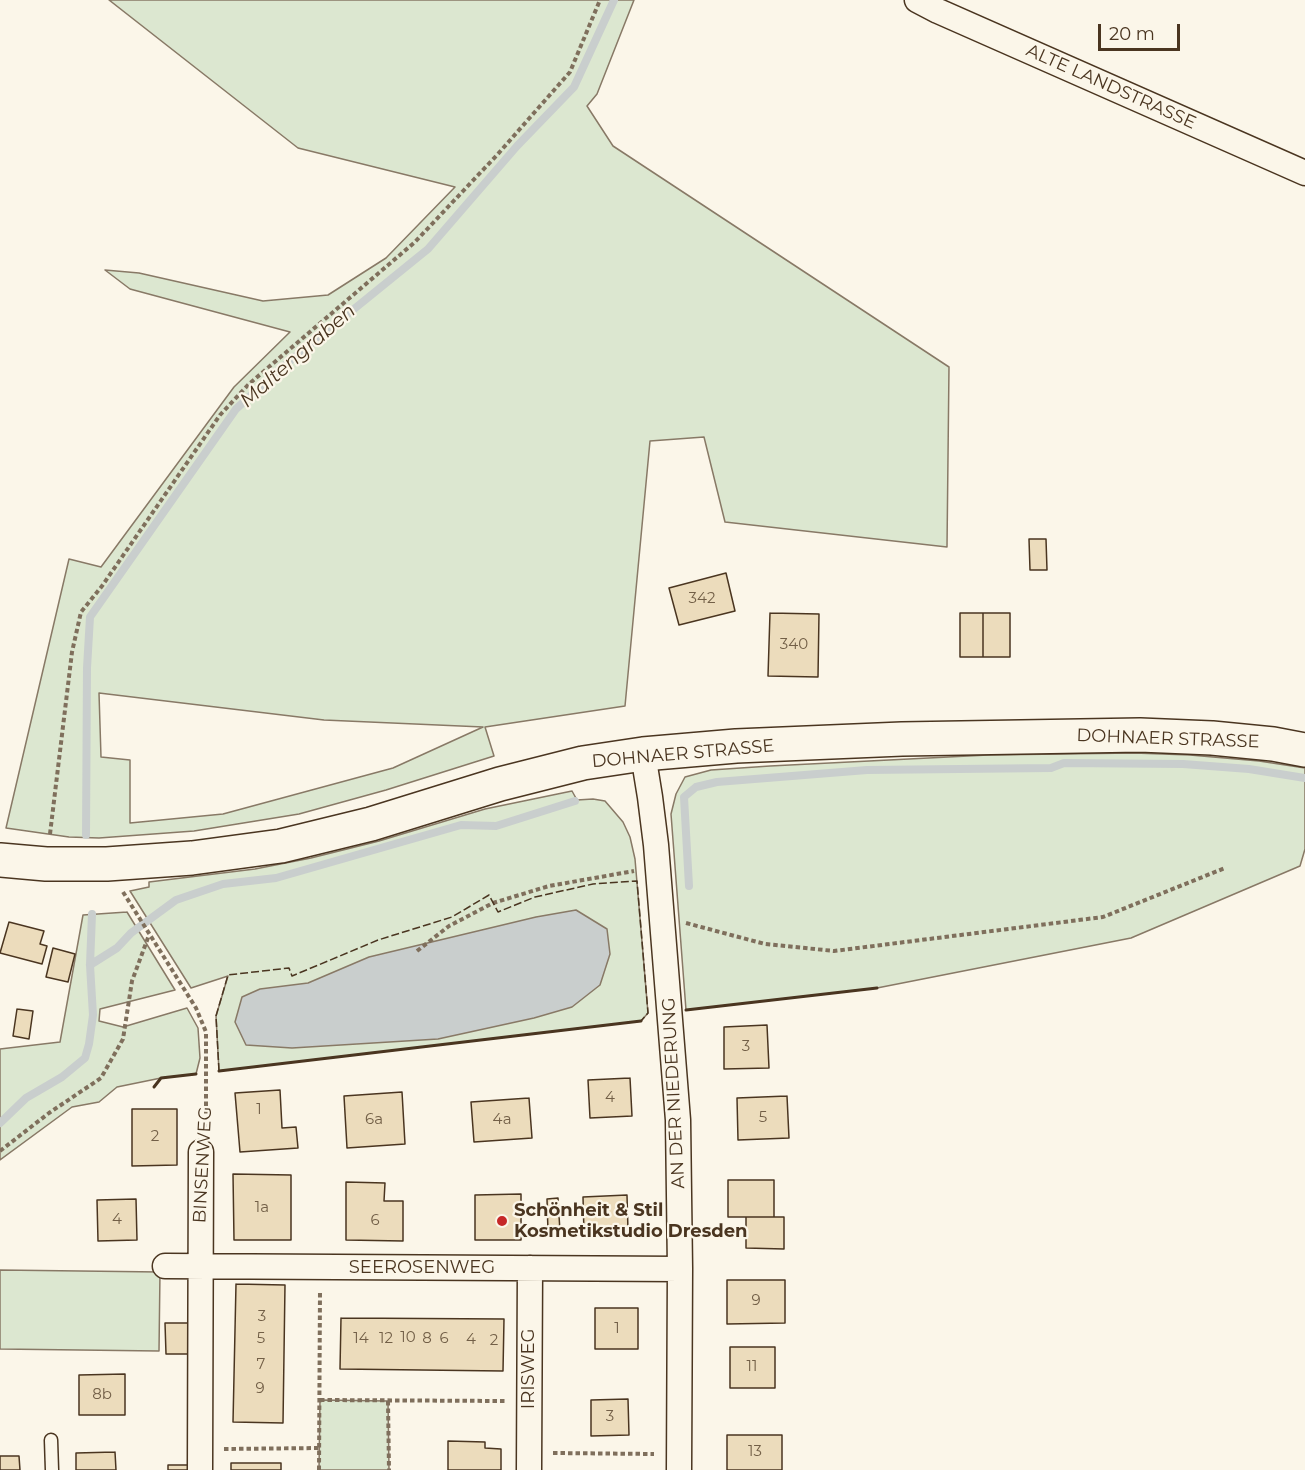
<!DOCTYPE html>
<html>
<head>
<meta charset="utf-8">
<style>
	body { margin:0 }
	#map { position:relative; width:1305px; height:1470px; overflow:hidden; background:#fbf6e9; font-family:Montserrat,sans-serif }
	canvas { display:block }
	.scale { position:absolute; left:1098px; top:24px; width:82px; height:27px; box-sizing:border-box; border:3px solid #4a3520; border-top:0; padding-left:8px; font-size:18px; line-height:21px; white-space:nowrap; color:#4a3520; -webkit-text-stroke:4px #fbf6e9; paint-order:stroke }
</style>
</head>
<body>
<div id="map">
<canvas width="1305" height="1470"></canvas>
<div class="scale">20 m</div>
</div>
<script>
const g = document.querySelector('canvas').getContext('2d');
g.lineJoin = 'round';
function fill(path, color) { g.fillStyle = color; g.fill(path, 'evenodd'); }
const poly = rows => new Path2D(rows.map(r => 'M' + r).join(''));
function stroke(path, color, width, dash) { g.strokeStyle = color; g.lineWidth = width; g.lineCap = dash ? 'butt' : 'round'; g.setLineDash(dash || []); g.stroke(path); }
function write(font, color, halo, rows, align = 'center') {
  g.font = font + ' Montserrat,sans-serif'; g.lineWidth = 4.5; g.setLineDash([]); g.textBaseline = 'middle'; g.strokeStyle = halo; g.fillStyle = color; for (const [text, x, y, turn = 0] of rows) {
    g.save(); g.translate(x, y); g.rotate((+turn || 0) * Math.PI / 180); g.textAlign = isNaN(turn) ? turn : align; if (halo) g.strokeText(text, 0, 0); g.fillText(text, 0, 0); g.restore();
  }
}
const green = poly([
	[109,0,634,0,597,94,587,106,613,146,949,367,947,547,725,522,704,437,650,441,625,706,485,727,494,756,386,790,299,814,194,831,99,838,69,837,6,828,69,559,101,567,234,387,290,332,130,289,105,270,139,273,263,301,328,295,386,258,455,187,298,148,109,0],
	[99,693,324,720,483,727,393,768,223,814,130,823,130,760,101,757,99,693],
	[1134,753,1190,755,1259,761,1305,768,1305,849,1300,866,1131,938,877,988,686,1010,671,814,676,794,685,777,711,770,770,766,988,755,1134,753],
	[572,791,577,800,593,799,605,801,623,822,630,837,635,859,648,1013,641,1021,219,1071,216,1016,228,976,191,988,130,891,149,887,149,882,255,869,311,858,379,841,485,809,572,791],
	[127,912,175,990,100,1009,99,1021,123,1027,187,1008,198,1028,200,1058,196,1074,161,1078,117,1087,99,1102,72,1107,0,1160,0,1049,60,1042,83,915,127,912],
	[0,1270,160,1272,159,1351,0,1349,0,1270],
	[320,1400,388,1401,389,1470,319,1470,320,1400]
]);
fill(green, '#dce7d0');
stroke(green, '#887966', 1.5);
const water = poly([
	[576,910,607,929,610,954,600,985,572,1007,534,1018,438,1039,292,1048,246,1045,235,1022,242,997,260,989,308,983,369,957,536,917,576,910]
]);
fill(water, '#c9cecd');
stroke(water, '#887966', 1.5);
stroke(poly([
	[86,835,87,668,90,617,236,409,280,369,428,249,517,146,574,87,614,0],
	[689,886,684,797,696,787,717,782,867,770,1051,768,1064,763,1183,764,1249,769,1305,778],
	[90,965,117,948,131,933,176,900,223,884,276,878,461,825,496,826,575,801],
	[0,1123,26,1098,62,1077,85,1058,89,1044,93,1015,90,965,92,914]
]), '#c9cecd', 8);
const building = poly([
	[1029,539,1046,539,1047,570,1030,570,1029,539],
	[726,573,735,611,679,625,669,588,726,573],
	[770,613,819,614,818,677,768,676,770,613],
	[960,613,983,613,983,657,960,657,960,613],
	[983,613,1010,613,1010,657,983,657,983,613],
	[9,922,44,931,40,944,47,946,42,964,0,953,9,922],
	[53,948,75,954,68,982,46,977,53,948],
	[17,1009,33,1011,29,1039,13,1036,17,1009],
	[767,1025,769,1068,724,1069,724,1027,767,1025],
	[630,1078,632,1116,590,1118,588,1080,630,1078],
	[280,1090,282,1128,296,1127,298,1148,240,1152,235,1093,280,1090],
	[402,1092,405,1144,347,1148,344,1096,402,1092],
	[787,1096,789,1138,738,1140,737,1098,787,1096],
	[529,1098,532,1138,474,1142,471,1102,529,1098],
	[132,1109,177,1109,177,1165,132,1166,132,1109],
	[233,1174,291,1175,291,1240,234,1240,233,1174],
	[728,1180,774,1180,774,1217,728,1217,728,1180],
	[346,1182,385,1183,384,1201,403,1201,403,1241,346,1240,346,1182],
	[521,1194,521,1240,475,1240,475,1195,521,1194],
	[627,1195,628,1231,584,1233,583,1197,627,1195],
	[558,1198,560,1232,548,1232,547,1199,558,1198],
	[136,1199,137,1240,98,1241,97,1200,136,1199],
	[746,1217,784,1217,784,1249,746,1248,746,1217],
	[727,1280,785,1280,785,1323,727,1324,727,1280],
	[236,1284,285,1285,283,1423,233,1422,236,1284],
	[595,1308,638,1308,638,1349,595,1349,595,1308],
	[341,1318,504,1319,503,1371,340,1369,341,1318],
	[165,1323,189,1323,189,1354,166,1354,165,1323],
	[730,1347,775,1347,775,1388,730,1388,730,1347],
	[125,1374,125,1415,79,1415,79,1375,125,1374],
	[628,1399,629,1435,591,1436,591,1400,628,1399],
	[727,1435,782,1435,782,1470,727,1470,727,1435],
	[448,1441,485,1442,485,1448,501,1449,501,1470,448,1470,448,1441],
	[115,1452,116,1470,76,1470,76,1453,115,1452],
	[0,1456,19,1456,20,1470,0,1470,0,1456],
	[231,1463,281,1463,281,1470,231,1470,231,1463],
	[168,1465,188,1465,188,1470,168,1470,168,1465]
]);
fill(building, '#ecdcbc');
stroke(building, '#4a3520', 1.5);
const lane = poly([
	[51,1440,52,1470]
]);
const street = poly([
	[917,0,938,11,1305,173],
	[643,754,650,797,656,845,678,1120,680,1269,679,1470],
	[165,1266,680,1269],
	[200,1470,201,1152],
	[529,1470,530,1268]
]);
const secondary = poly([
	[0,860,46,864,107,864,192,858,281,846,371,824,500,784,583,763,643,754,736,746,902,739,1140,735,1212,738,1273,744,1305,750]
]);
stroke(lane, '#4a3520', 15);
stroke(street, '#4a3520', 27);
stroke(secondary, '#4a3520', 36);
stroke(poly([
	[50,834,72,652,81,612,102,586,220,415,249,384,415,242,497,155,570,72,600,0],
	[123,892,196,1008,206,1032,206,1128],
	[686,923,765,944,834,951,1103,917,1225,868],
	[417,951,449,926,493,903,549,886,634,871],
	[0,1151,49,1113,101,1078,123,1039,132,981,149,935],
	[320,1400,505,1401],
	[388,1401,389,1470],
	[224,1449,320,1448],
	[553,1453,654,1454],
	[319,1470,320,1291]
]), '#7f6f5c', 4, [4.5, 3]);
stroke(lane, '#fbf6e9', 12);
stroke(street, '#fbf6e9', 24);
stroke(secondary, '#fbf6e9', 33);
stroke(poly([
	[219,1071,216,1016,228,975,289,968,292,976,378,940,452,917,489,895,498,912,535,897,593,884,637,881,648,1013,641,1021]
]), '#4a3520', 1.5, [8, 3]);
stroke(poly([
	[686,1010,877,988],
	[219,1071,641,1021],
	[154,1087,161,1078,196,1074]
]), '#4a3520', 3);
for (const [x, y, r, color] of [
	[502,1221,6,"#c62828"]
]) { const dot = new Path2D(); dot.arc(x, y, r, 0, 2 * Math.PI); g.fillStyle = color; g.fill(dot); stroke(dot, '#fbf6e9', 2); }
write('15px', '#725f47', null, [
	["342",702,599],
	["340",794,645],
	["3",746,1047],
	["4",610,1098],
	["1",259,1110],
	["5",763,1118],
	["6a",374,1120],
	["4a",502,1120],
	["2",155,1137],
	["1a",262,1208],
	["4",117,1220],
	["6",375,1221],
	["9",756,1301],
	["3",262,1317],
	["1",617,1329],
	["10",408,1338],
	["5",261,1339],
	["14",361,1339],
	["12",386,1339],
	["8",427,1339],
	["6",444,1339],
	["4",471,1340],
	["2",494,1341],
	["7",261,1365],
	["11",752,1367],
	["9",260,1389],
	["8b",102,1395],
	["3",610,1417],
	["13",755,1452]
]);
write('18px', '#4a3520', '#fbf6e9', [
	["ALTE LANDSTRASSE",1111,87,24],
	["DOHNAER STRASSE",1168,739,2],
	["DOHNAER STRASSE",683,754,-5],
	["AN DER NIEDERUNG",674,1093,-93],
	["BINSENWEG",203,1165,-87],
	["SEEROSENWEG",422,1268],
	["IRISWEG",529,1369,-90]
]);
write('bold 18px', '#4a3520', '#fbf6e9', [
	["Schönheit & Stil",514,1211],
	["Kosmetikstudio Dresden",514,1232]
], 'left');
write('italic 20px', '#4a3520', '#fbf6e9', [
	["Maltengraben",298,356,-41]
]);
</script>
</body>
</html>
